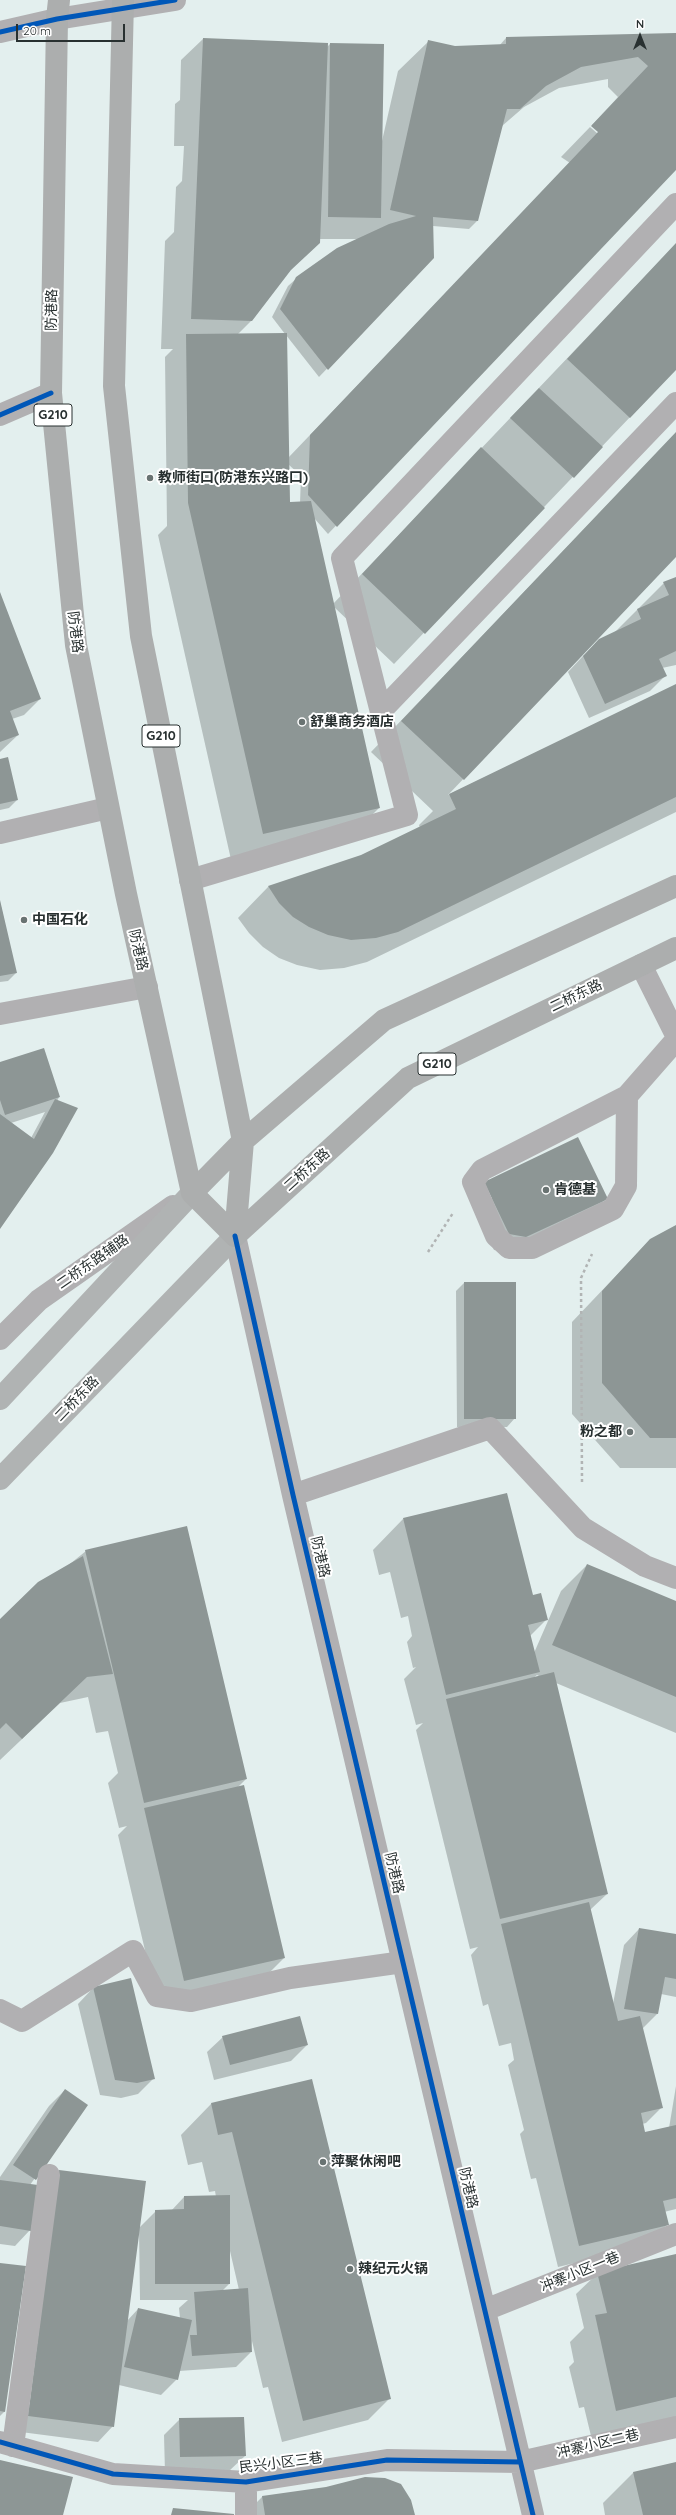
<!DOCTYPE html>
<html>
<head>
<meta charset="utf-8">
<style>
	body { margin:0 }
	#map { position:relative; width:676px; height:2515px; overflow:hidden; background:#e3efee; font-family:Quicksand,sans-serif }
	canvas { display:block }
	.north { position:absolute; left:620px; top:16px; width:40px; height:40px; -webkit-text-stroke:3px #fff; paint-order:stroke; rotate:0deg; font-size:11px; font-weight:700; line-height:16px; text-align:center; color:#283030 }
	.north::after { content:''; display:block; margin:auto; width:14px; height:18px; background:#283030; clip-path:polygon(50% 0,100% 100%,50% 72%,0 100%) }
	.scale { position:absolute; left:16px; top:24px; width:109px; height:18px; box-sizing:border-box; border:2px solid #283030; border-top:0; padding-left:5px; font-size:12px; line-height:14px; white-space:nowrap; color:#283030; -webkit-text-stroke:3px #fff; paint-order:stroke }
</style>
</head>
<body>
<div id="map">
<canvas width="676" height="2515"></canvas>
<div class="north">N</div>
<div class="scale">20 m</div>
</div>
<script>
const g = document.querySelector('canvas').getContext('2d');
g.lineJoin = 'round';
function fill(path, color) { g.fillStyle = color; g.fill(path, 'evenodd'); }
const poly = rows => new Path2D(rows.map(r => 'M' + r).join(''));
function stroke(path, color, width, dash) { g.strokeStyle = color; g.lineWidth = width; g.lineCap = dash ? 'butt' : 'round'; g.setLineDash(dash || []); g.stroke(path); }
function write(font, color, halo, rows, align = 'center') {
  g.font = font + ' Quicksand,"Noto Sans SC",sans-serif'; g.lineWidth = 4; g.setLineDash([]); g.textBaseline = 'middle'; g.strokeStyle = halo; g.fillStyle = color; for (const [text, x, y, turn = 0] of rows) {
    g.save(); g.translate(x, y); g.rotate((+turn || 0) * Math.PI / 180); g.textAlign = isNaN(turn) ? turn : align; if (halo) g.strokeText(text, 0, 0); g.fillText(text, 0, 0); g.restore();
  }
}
fill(poly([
	[676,34,676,168,328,534,314,518,333,604,676,244,676,369,394,664,334,607,379,808,349,838,232,864,158,535,167,526,165,357,173,349,161,349,165,241,174,232,176,187,182,181,184,146,174,146,175,104,180,100,181,60,203,39,327,47,330,44,382,141,398,71,429,41,455,47,499,46,506,38],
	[608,79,608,87,618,97,592,125,599,132,598,134,590,127,561,157,570,163,288,458,286,335,319,377,433,258,433,226,469,229,477,221,502,126,524,107,559,88],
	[319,239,359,239,297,278,288,286,272,317,285,334,237,335,252,320,284,277],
	[288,464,301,476,300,503,289,503],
	[676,433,676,556,448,795,676,685,676,812,367,962,344,968,320,970,297,965,279,958,263,947,249,933,238,918,268,887,361,856,420,828,419,825,433,811,371,752],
	[676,578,676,665,662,668,666,675,650,691,589,718,568,672,583,656,616,631,664,583],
	[0,594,40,699,24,715,12,719,18,735,0,752],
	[0,760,17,800,9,808,0,810],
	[0,902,16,973,8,981,0,982],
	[0,1063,59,1097,0,1227],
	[45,1112,31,1138,11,1123],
	[607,1198,591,1214,510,1252,494,1250,469,1199],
	[676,1226,676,1468,620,1468,572,1414,572,1322,650,1240],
	[464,1283,515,1418,507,1427,457,1427,456,1291],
	[403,1519,532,1596,546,1620,530,1636,534,1653,561,1591,587,1565,676,1602,676,1733,556,1683,607,1894,590,1910,613,2004,624,1945,639,1929,676,1935,676,1997,661,1994,657,2014,642,2029,662,2107,646,2123,642,2124,645,2133,669,2128,676,2086,676,2209,664,2212,667,2225,646,2246,558,2267,536,2178,531,2179,520,2134,524,2130,508,2065,514,2060,511,2043,499,2046,488,2004,483,2006,471,1955,478,1947,470,1949,416,1730,423,1723,416,1725,404,1679,416,1667,413,1668,407,1642,412,1636,408,1616,401,1618,390,1572,379,1575,373,1550],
	[537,1675,541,1677,532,1679],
	[86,1551,246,1779,237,1788,284,1958,258,1984,158,2006,118,1835,127,1826,119,1828,108,1783,118,1773,108,1731,96,1733,88,1697,60,1703,0,1760,0,1620],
	[93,1988,154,2078,138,2094,121,2098,100,2095,78,2004],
	[223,2037,307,2045,291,2061,214,2080,207,2052],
	[311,2080,390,2398,368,2420,282,2442,268,2387,263,2388,252,2341,251,2352,236,2367,179,2371,177,2379,161,2395,119,2385,113,2426,98,2442,13,2431,139,2228,156,2211,171,2211,184,2197,216,2197,215,2191,209,2192,202,2162,188,2165,181,2135,211,2104],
	[139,2228,140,2300,188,2300,179,2308,180,2318,138,2309,127,2321],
	[230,2251,239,2290,222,2291,229,2284],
	[65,2090,86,2105,30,2185,30,2230,15,2246,0,2244,0,2177,49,2106],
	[676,2255,676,2417,591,2436,584,2407,579,2408,569,2367,574,2362,570,2342,584,2328,576,2294,598,2273],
	[0,2264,4,2412,0,2416],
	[180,2419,245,2456,229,2471,165,2473,164,2435],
	[676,2463,676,2515,605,2515,603,2503,633,2473],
	[327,2488,414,2515,247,2515,247,2512,262,2497]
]), '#0003');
fill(poly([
	[676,33,676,170,337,527,308,495,310,435,598,132,591,126,648,66,638,57,581,67,546,86,520,109,507,109,478,221,433,217,434,258,328,370,280,309,296,277,337,248,389,224,416,216,390,210,428,40,455,46,506,44,506,37],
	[203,38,328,43,320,243,291,270,252,321,191,319],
	[330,43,384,44,381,218,328,217],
	[676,243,676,370,630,418,567,359],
	[287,333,290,502,311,501,380,808,263,834,188,503,186,334],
	[539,388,603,447,574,478,510,418],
	[676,432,676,557,464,780,401,721],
	[481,447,545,508,425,634,362,574],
	[676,577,676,651,659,659,667,676,605,704,583,656,599,639,641,619,637,609,669,595,663,582],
	[0,592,41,699,10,711,19,735,0,742],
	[676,684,676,797,398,932,376,938,351,940,328,935,309,927,293,917,279,903,268,886,361,855,456,809,449,794],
	[8,757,18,800,0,804,0,759],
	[0,900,17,973,0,976],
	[44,1048,60,1097,5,1115,0,1100,0,1062],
	[55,1099,78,1108,53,1153,0,1229,0,1114,34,1139],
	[578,1137,608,1199,526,1237,509,1234,484,1182],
	[676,1225,676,1438,650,1438,602,1383,602,1291,650,1239],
	[464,1282,516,1282,516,1419,464,1419],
	[507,1493,533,1595,541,1593,548,1620,528,1625,540,1672,446,1695,403,1518],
	[187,1526,247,1779,144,1803,85,1550],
	[83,1556,113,1674,87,1677,22,1739,6,1723,0,1729,0,1619,38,1582],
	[587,1564,676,1601,676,1697,552,1645],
	[554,1672,608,1894,500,1919,446,1699],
	[244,1785,285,1958,184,1981,144,1808],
	[589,1902,618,2021,640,2016,663,2108,641,2113,645,2132,676,2125,676,2198,663,2201,669,2225,579,2246,501,1924],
	[639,1928,676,1934,676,1979,665,1977,658,2014,624,2009],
	[131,1978,155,2079,137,2083,115,2080,93,1987],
	[300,2016,308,2045,230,2065,222,2036],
	[312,2079,391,2399,303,2421,232,2132,218,2135,211,2103],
	[65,2089,88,2105,36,2180,13,2165],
	[59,2170,146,2181,114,2427,28,2416],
	[0,2180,38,2185,31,2231,0,2226],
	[230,2195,230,2284,155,2284,155,2210,184,2209,184,2196],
	[676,2254,676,2397,616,2411,595,2315,607,2313,597,2272],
	[0,2263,26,2266,5,2412,0,2411],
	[248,2288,252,2352,192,2356,190,2335,197,2335,194,2292],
	[138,2308,192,2320,178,2380,124,2367],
	[244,2417,246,2456,180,2457,179,2418],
	[0,2460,73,2477,63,2515,0,2515],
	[676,2462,676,2515,643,2515,633,2472],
	[365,2477,385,2478,401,2484,411,2500,415,2515,265,2515,262,2496,326,2487],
	[173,2508,234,2514,234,2515,171,2515]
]), '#8d9695');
stroke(poly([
	[428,1252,453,1213],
	[582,1482,581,1278,592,1254]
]), '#b1b4b4', 2.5, [3, 3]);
stroke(poly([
	[0,32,57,19,175,0],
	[0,415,51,393],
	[381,711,676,403],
	[0,833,108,808],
	[190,880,407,815,342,558,676,204],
	[641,965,676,1035],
	[0,1014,147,987],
	[627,1096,626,1186,613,1209,532,1248,509,1248,496,1236,473,1182,482,1170,627,1096,676,1040],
	[235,1236,293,1495,533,2515],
	[0,1339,39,1300,173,1206],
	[293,1495,490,1428,583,1528,645,1566,676,1578],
	[0,2010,22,2021,133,1951,157,1996,191,2001,290,1978,403,1962],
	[485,2310,676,2234],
	[0,2442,113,2474,246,2482,387,2460,520,2462,676,2427],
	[13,2446,49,2175],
	[246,2482,246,2515]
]), '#b1b0b2', 22);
stroke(poly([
	[0,1399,192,1193],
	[0,1479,235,1236]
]), '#b0b3b3', 22);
stroke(poly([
	[59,0,57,19,51,393,76,645,126,894,192,1193,235,1236],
	[123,0,114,386,141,636,243,1141,235,1236],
	[192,1193,243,1141,384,1020,676,886],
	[235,1236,408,1078,676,948]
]), '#acaeae', 22);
stroke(poly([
	[0,32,57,19,175,0],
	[0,415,51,393],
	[235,1236,293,1495,533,2515],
	[0,2442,113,2474,246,2482,387,2460,520,2462]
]), '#0057b8', 5);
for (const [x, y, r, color] of [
	[150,478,4,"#697372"],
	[302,722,4,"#697372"],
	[24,920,4,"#697372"],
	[546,1190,4,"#697372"],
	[630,1432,4,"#697372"],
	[323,2162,4,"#697372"],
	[350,2269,4,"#697372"]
]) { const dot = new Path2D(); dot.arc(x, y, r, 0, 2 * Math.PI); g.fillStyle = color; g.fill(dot); stroke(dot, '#fff', 1.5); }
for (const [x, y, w] of [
	[53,415,38],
	[161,736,38],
	[437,1064,38]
]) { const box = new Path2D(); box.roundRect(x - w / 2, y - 11, w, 22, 3); g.fillStyle = '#fff'; g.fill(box); stroke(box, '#283030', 1); }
write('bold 13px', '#283030', null, [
	["G210",53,415],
	["G210",161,736],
	["G210",437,1064]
]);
write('14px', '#283030', '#fff', [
	["防港路",52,310,-89],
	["防港路",75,632,83],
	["防港路",138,950,77],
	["二桥东路",576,996,-26],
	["二桥东路",307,1170,-42],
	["二桥东路辅路",93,1262,-35],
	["二桥东路",77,1399,-46],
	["防港路",320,1557,77],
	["防港路",394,1873,77],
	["防港路",468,2188,77],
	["冲寨小区一巷",580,2272,-22],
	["冲寨小区二巷",598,2444,-13],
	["民兴小区三巷",281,2463,-7]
]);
write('bold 14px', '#283030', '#fff', [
	["教师街口(防港东兴路口)",158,478],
	["舒巢商务酒店",310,722],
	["中国石化",32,920],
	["肯德基",554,1190],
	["粉之都",622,1432,"right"],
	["萍聚休闲吧",331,2162],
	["辣纪元火锅",358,2269]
], 'left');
</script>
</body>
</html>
